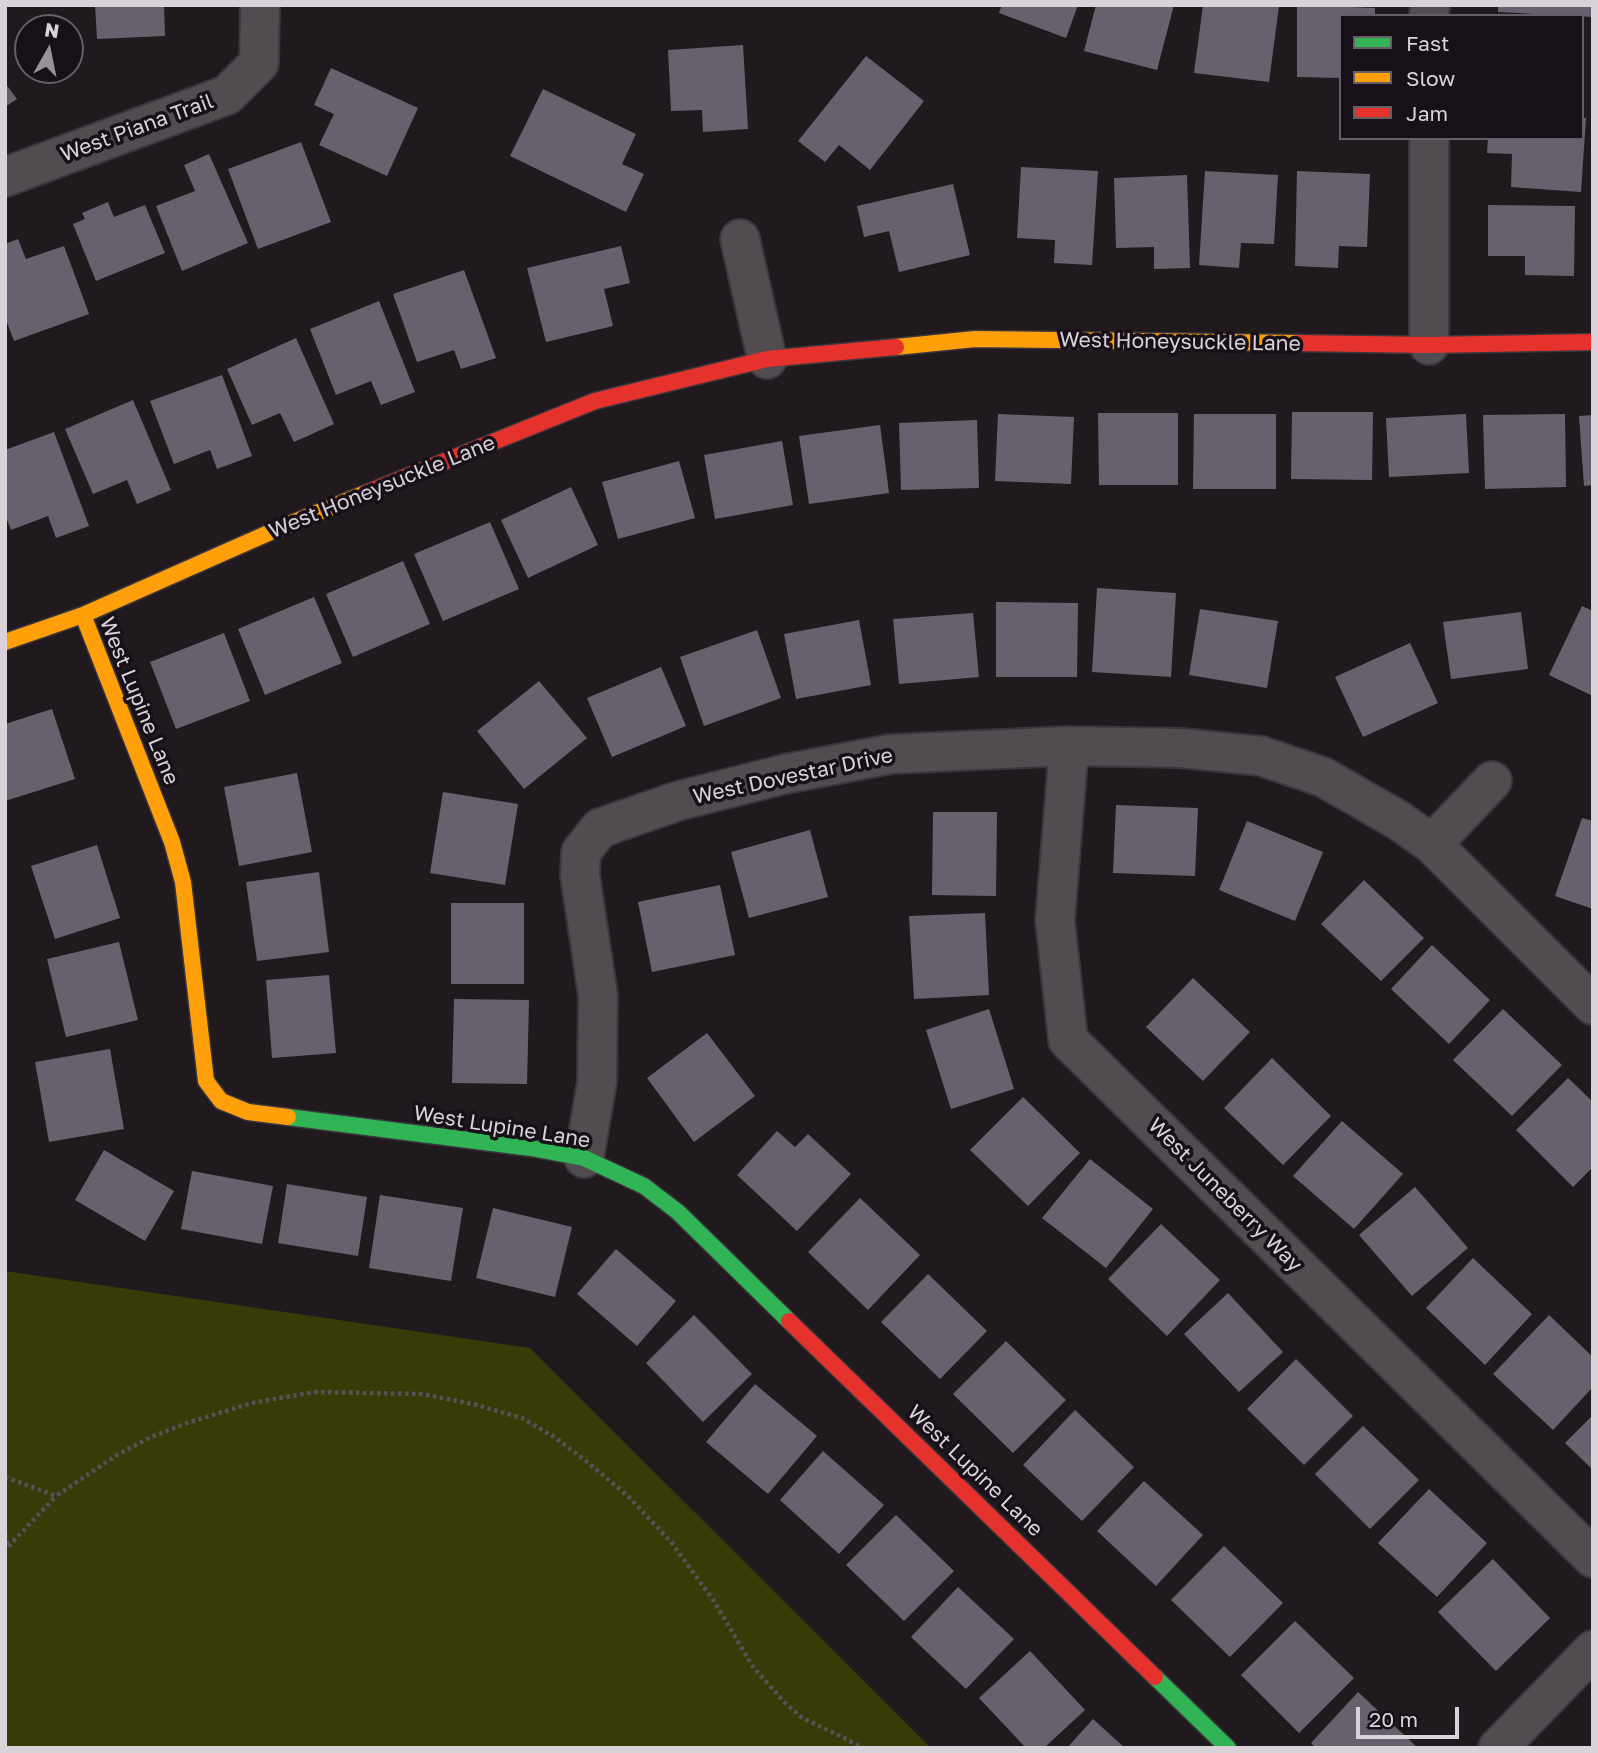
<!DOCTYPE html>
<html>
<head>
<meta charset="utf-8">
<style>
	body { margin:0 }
	#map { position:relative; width:1598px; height:1753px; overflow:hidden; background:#201a1f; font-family:"Golos Text",sans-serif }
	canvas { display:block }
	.frame { position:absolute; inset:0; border:7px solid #d9d3d9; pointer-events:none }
	.legend { position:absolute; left:1339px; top:14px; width:245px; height:126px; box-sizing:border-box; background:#181018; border:2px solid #655e65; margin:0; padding:9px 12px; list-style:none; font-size:21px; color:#d9d3d9 }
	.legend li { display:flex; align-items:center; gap:14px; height:35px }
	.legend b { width:35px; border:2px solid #655e65 }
	.north { position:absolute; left:14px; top:14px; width:70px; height:70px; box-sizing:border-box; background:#181018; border:2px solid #655e65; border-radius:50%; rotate:9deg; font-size:19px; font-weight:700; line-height:28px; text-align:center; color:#d9d3d9 }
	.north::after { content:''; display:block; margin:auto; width:24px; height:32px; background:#989298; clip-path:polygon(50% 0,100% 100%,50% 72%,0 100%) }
	.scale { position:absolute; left:1356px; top:1707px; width:103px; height:32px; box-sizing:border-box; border:4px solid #d9d3d9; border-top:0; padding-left:9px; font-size:21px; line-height:24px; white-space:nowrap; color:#d9d3d9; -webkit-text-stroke:5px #181018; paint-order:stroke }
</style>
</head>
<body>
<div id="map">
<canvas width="1598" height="1753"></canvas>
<div class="frame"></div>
<ul class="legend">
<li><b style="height:9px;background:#30b455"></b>Fast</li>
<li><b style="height:9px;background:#ff9f0a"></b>Slow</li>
<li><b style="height:9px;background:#e5322d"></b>Jam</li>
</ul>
<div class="north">N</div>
<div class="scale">20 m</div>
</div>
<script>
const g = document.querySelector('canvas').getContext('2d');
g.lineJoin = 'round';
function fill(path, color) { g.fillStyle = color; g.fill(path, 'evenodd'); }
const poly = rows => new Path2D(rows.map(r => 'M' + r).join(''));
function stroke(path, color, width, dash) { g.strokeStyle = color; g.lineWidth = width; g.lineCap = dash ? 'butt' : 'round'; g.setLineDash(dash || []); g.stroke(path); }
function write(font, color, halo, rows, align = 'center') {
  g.font = font + ' "Golos Text",sans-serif'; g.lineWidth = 7; g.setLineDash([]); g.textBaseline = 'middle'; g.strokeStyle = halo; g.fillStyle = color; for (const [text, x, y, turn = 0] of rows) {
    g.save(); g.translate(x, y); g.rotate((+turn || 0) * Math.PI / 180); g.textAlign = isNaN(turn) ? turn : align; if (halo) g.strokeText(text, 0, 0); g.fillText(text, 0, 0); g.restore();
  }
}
fill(poly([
	[5,1271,530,1348,931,1748,5,1748]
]), '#383a07');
fill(poly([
	[95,5,164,5,165,36,97,39],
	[1002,5,1078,5,1066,38,999,13],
	[1096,5,1174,5,1157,70,1084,51],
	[1203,5,1279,6,1269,82,1194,73],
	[1297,5,1375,8,1375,16,1341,16,1341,78,1297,77],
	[1498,5,1593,5,1593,17,1498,12],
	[743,45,748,129,703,132,702,110,671,111,668,50],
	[866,56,924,101,870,170,839,145,825,162,798,141],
	[331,68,418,108,387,176,319,145,334,114,314,105],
	[5,83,17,99,5,107],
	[543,89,636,134,622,164,644,174,626,212,510,156],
	[1582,118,1586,118,1581,192,1511,187,1512,154,1487,153,1488,138,1582,138],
	[301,142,331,222,258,249,228,169],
	[209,154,248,243,182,271,156,206,195,191,184,165],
	[1021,167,1098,171,1092,265,1054,263,1055,240,1017,238],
	[1205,171,1278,175,1274,244,1241,243,1239,268,1199,265],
	[1297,171,1370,174,1367,247,1339,246,1338,268,1295,266],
	[1187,175,1190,268,1154,269,1154,247,1116,248,1114,178],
	[953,184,970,255,899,272,889,231,864,237,857,206],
	[108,202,114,217,145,205,165,253,96,281,73,224,85,219,82,213],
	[1488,205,1575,206,1574,276,1525,275,1525,256,1488,256],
	[18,239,26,259,64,246,89,314,14,341,5,317,5,244],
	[621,246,630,283,604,289,613,326,546,342,527,268],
	[464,270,496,358,461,369,454,350,417,362,393,294],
	[379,301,415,392,381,405,371,381,336,395,310,329],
	[296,338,334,424,294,442,280,413,252,425,227,369],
	[222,375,252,456,217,469,210,450,174,464,150,401],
	[133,400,171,490,137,504,127,480,93,494,65,429],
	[1292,412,1373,412,1372,480,1291,479],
	[1098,413,1178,413,1178,485,1099,485],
	[998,414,1074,417,1071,484,995,481],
	[1194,414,1276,414,1276,489,1193,489],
	[1466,414,1469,473,1389,477,1386,418],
	[1565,414,1566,487,1485,489,1483,415],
	[1593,415,1593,485,1584,486,1579,416],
	[977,420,979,488,901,490,899,423],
	[880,425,889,493,809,504,799,436],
	[54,432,89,526,56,538,48,516,11,530,5,515,5,450],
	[782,441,793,505,715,519,704,455],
	[679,461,695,518,618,539,602,482],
	[571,487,598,545,528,578,501,520],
	[490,522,519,589,443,621,414,554],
	[403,561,430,624,353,657,326,594],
	[1097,588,1176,593,1171,677,1092,672],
	[314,597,342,663,265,695,238,629],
	[996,602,1078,603,1077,677,996,677],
	[1582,606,1593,611,1593,696,1549,675],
	[1200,609,1278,621,1267,688,1189,675],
	[1521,612,1528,669,1451,679,1443,622],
	[973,613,979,677,899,684,893,619],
	[859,620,871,685,796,699,784,634],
	[757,630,781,698,704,726,680,657],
	[224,633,250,701,176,729,150,662],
	[1410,643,1438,703,1363,737,1335,677],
	[661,667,686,726,612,757,587,698],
	[539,681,587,738,524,789,477,731],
	[52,709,75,779,5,801,5,724],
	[297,773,312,852,239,866,224,787],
	[443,792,518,804,505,885,430,873],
	[1116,805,1198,808,1195,876,1113,873],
	[933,812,997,812,996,896,932,895],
	[1582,818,1593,821,1593,909,1555,896],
	[1247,821,1323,852,1295,921,1219,890],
	[810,830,828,897,749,918,731,852],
	[97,845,120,918,55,939,31,866],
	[319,872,329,952,257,961,246,882],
	[1364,880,1424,938,1381,981,1321,924],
	[720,885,735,955,652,972,638,902],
	[451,903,524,903,524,984,451,984],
	[985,913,989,995,914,999,909,916],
	[119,942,138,1020,66,1037,47,959],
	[1432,945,1490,1000,1449,1044,1391,989],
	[329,975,336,1053,272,1058,266,980],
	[1193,978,1250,1032,1203,1081,1146,1027],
	[454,999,529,1000,527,1084,452,1083],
	[989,1009,1014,1089,951,1109,926,1030],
	[1503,1009,1562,1065,1512,1116,1453,1060],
	[707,1033,755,1096,694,1142,647,1078],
	[110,1049,124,1129,49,1142,35,1062],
	[1272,1058,1331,1116,1283,1165,1224,1108],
	[1568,1078,1593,1102,1593,1167,1573,1187,1516,1130],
	[1023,1097,1080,1153,1028,1206,970,1150],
	[1342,1121,1403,1174,1354,1229,1293,1176],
	[777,1131,795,1147,808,1134,851,1174,797,1231,737,1175],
	[104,1150,174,1191,145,1241,75,1200],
	[1090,1159,1153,1209,1106,1268,1042,1218],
	[192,1171,273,1186,262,1244,181,1229],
	[287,1184,367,1197,358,1256,278,1243],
	[1415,1187,1468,1248,1412,1296,1359,1235],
	[380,1195,463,1208,451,1281,369,1268],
	[860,1198,920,1255,868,1310,808,1252],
	[493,1208,572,1227,555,1297,476,1278],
	[1161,1224,1220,1280,1167,1336,1108,1279],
	[616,1249,676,1301,637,1346,577,1294],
	[1473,1258,1532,1314,1485,1365,1426,1308],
	[928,1274,987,1331,940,1379,881,1322],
	[1228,1293,1283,1352,1239,1392,1184,1334],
	[694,1315,752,1374,703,1422,646,1363],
	[1549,1315,1593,1357,1593,1387,1553,1430,1493,1374],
	[1006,1341,1066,1400,1013,1453,953,1394],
	[1296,1359,1353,1416,1304,1465,1247,1409],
	[755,1384,817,1436,768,1494,706,1442],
	[1075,1410,1134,1467,1082,1521,1023,1465],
	[1593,1415,1593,1470,1565,1443],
	[1363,1426,1419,1480,1370,1529,1315,1474],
	[823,1451,884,1505,839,1554,780,1500],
	[1144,1481,1203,1535,1156,1586,1097,1531],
	[1429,1489,1487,1543,1437,1597,1378,1543],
	[896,1515,954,1571,904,1621,846,1565],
	[1224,1546,1283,1603,1230,1657,1171,1600],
	[1493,1559,1550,1618,1496,1671,1438,1612],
	[958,1587,1014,1639,966,1689,911,1637],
	[1295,1621,1354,1678,1299,1733,1241,1675],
	[1030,1651,1085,1710,1044,1748,1026,1748,979,1698],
	[1358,1692,1418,1748,1316,1748,1311,1743],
	[1093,1719,1125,1748,1067,1748]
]), '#69606d');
const street = poly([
	[1429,16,1430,5],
	[5,177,227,95,259,63,260,5],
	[740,239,767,359],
	[1429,345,1429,138],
	[1069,746,1055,920,1068,1040,1593,1558],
	[1432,844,1492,781],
	[584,1158,597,1082,598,996,580,875,581,852,600,828,678,801,785,774,891,754,1069,746,1181,748,1261,756,1323,777,1398,820,1432,844,1593,1005],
	[1498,1748,1593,1650]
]);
const fast = poly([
	[288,1117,531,1148,584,1158,644,1186,678,1212,789,1321],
	[1155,1677,1228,1748]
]);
const slow = poly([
	[896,347,975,339,1298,343],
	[83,615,172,842,183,882,206,1081,221,1101,248,1112,288,1117],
	[5,642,83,615,282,527,366,493]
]);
const jam = poly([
	[1298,343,1429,345,1593,342],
	[366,493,595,401,767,359,896,347],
	[789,1321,1155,1677]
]);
stroke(street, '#3b363b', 42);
stroke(fast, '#3b363b', 19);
stroke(slow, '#3b363b', 19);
stroke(jam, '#3b363b', 19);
stroke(poly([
	[5,1477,56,1496,117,1455,151,1437,187,1423,252,1403,314,1392,422,1394,473,1404,522,1418,556,1438,586,1461,629,1497,671,1542,714,1601,753,1667,786,1704,801,1717,864,1748],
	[5,1534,8,1547,56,1496]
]), '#565155', 4.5, [3.5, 3.5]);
stroke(street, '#504c50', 38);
stroke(fast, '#30b455', 16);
stroke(slow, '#ff9f0a', 16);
stroke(jam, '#e5322d', 16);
write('21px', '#d9d3d9', '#181018', [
	["West Piana Trail",137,128,-20],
	["West Honeysuckle Lane",1180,342,1],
	["West Honeysuckle Lane",382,487,-22],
	["West Lupine Lane",139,701,68],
	["West Dovestar Drive",793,776,-12],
	["West Lupine Lane",502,1127,9],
	["West Juneberry Way",1225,1195,45],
	["West Lupine Lane",975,1471,44]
]);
</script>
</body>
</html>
